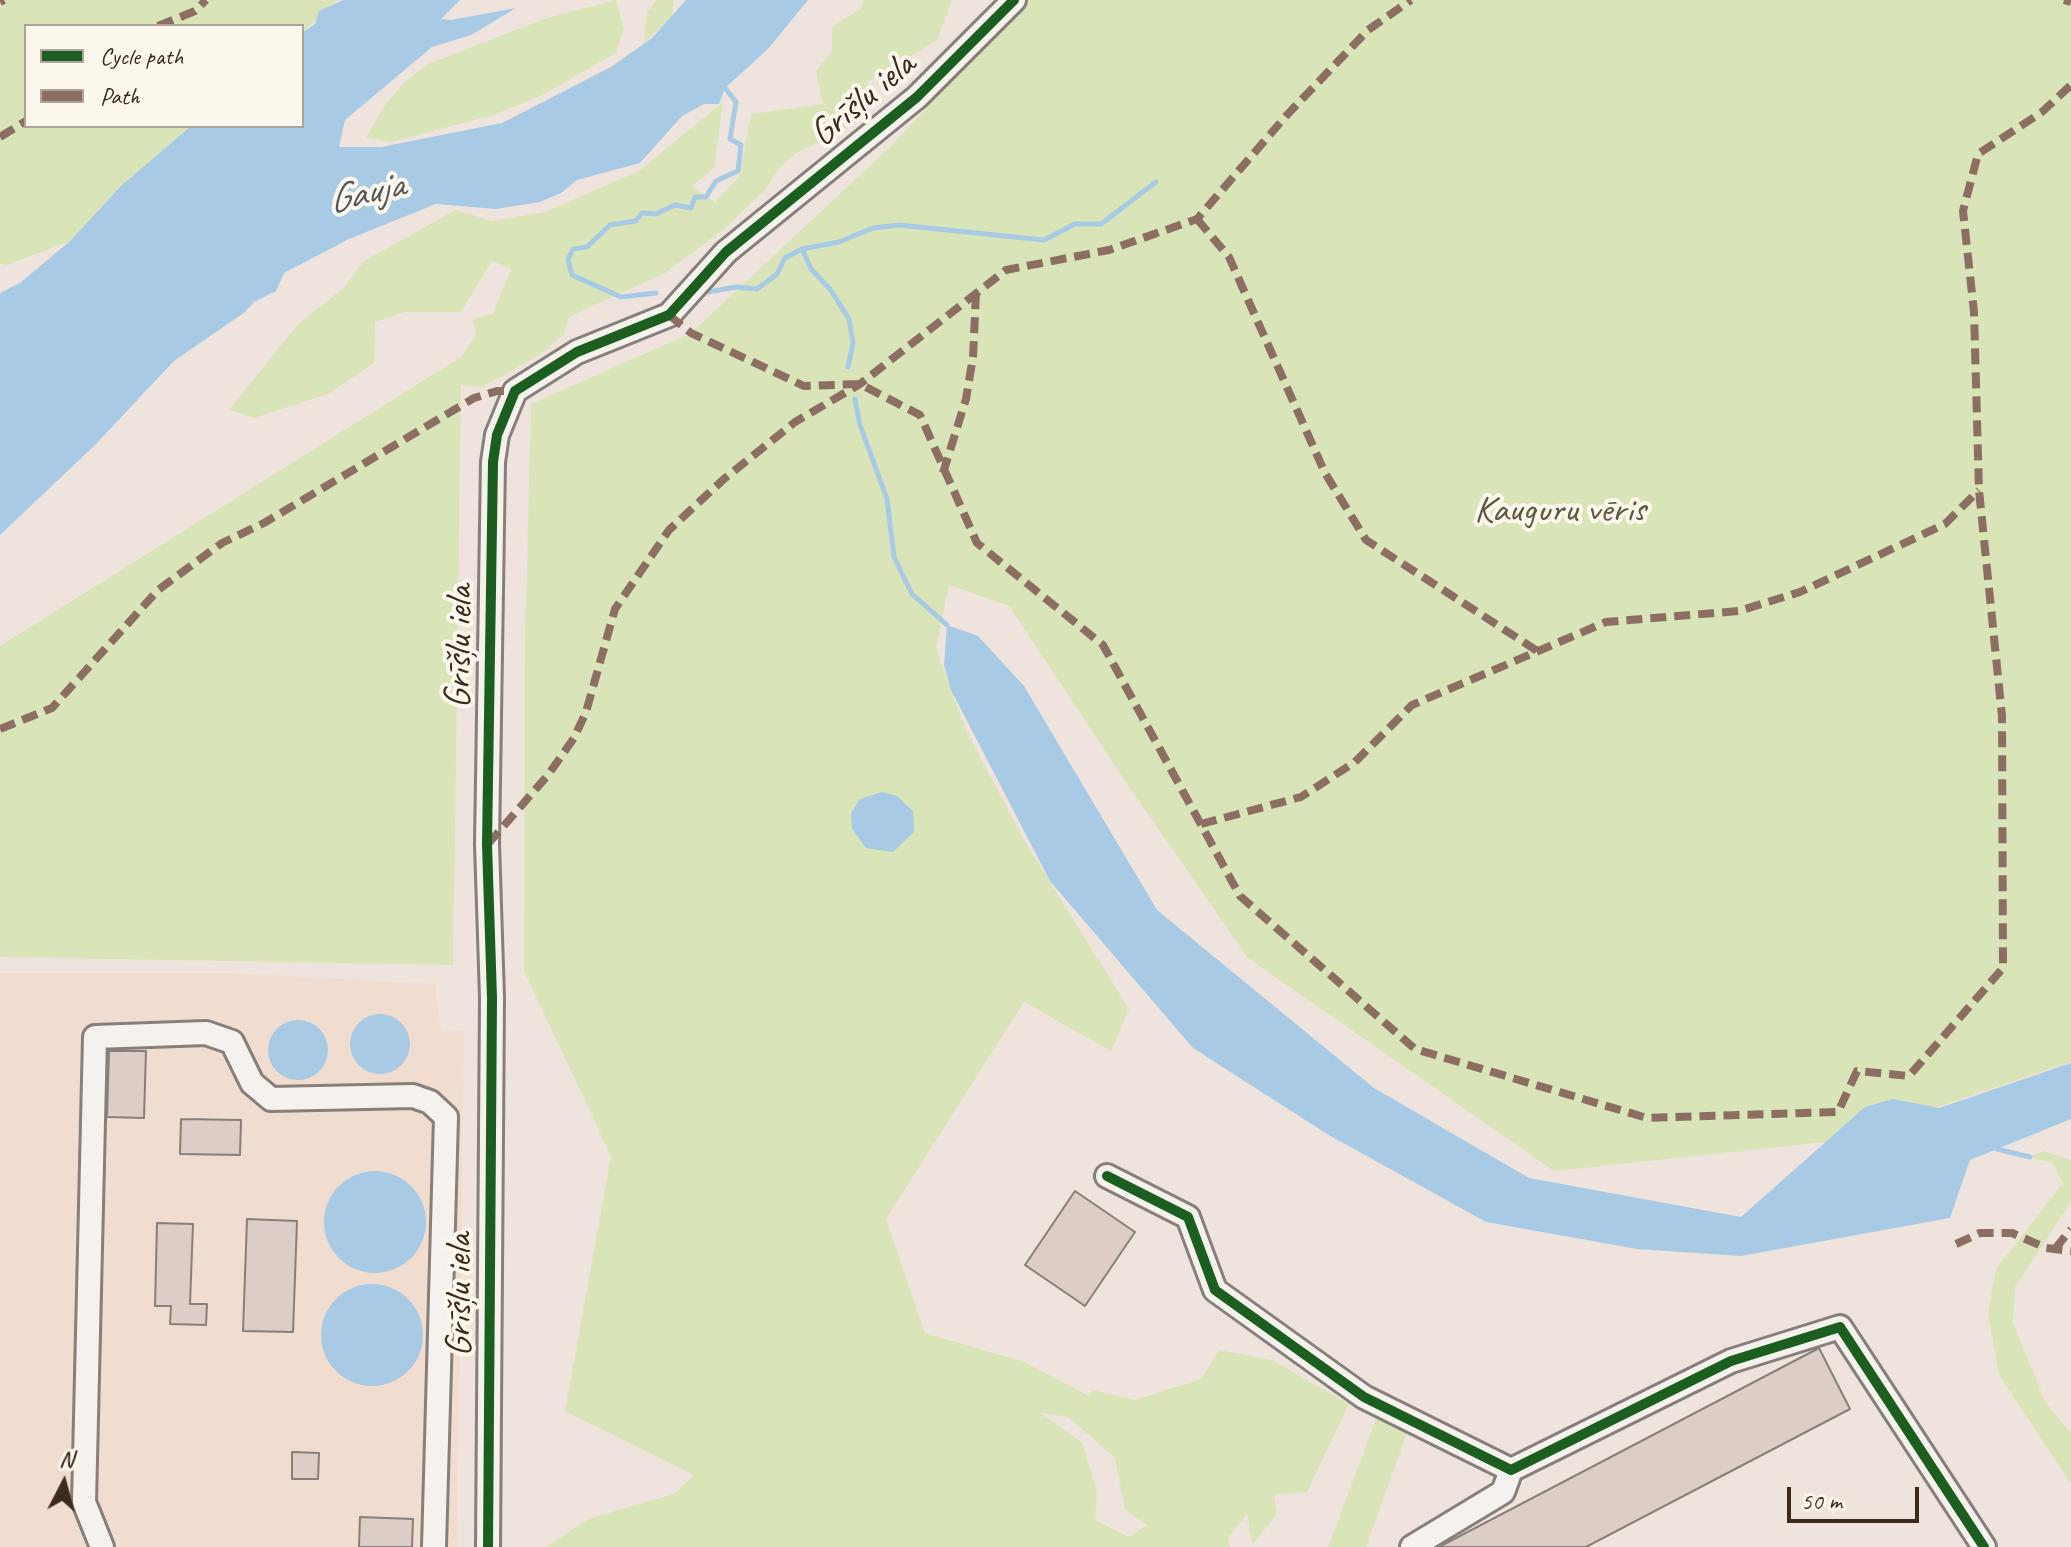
<!DOCTYPE html>
<html>
<head>
<meta charset="utf-8">
<style>
	body { margin:0 }
	#map { position:relative; width:2071px; height:1547px; overflow:hidden; background:#eee4dd; font-family:Caveat,sans-serif }
	canvas { display:block }
	.legend { position:absolute; left:24px; top:24px; width:280px; height:104px; box-sizing:border-box; background:#fbf7ec; border:2px solid #aea59a; margin:0; padding:10px 14px; list-style:none; font-size:24px; color:#3b2a1e }
	.legend li { display:flex; align-items:center; gap:16px; height:40px }
	.legend b { width:40px; border:2px solid #aea59a }
	.north { position:absolute; left:24px; top:1443px; width:80px; height:80px; -webkit-text-stroke:6px #fbf7ec; paint-order:stroke; rotate:6deg; font-size:22px; font-weight:700; line-height:32px; text-align:center; color:#3b2a1e }
	.north::after { content:''; display:block; margin:auto; width:28px; height:36px; background:#3b2a1e; clip-path:polygon(50% 0,100% 100%,50% 72%,0 100%) }
	.scale { position:absolute; left:1787px; top:1487px; width:132px; height:36px; box-sizing:border-box; border:4px solid #3b2a1e; border-top:0; padding-left:10px; font-size:24px; line-height:28px; white-space:nowrap; color:#3b2a1e; -webkit-text-stroke:6px #fbf7ec; paint-order:stroke }
</style>
</head>
<body>
<div id="map">
<canvas width="2071" height="1547"></canvas>
<ul class="legend">
<li><b style="height:10px;background:#1b5e20"></b>Cycle path</li>
<li><b style="height:10px;background:#8d6e63"></b>Path</li>
</ul>
<div class="north">N</div>
<div class="scale">50 m</div>
</div>
<script>
const g = document.querySelector('canvas').getContext('2d');
g.lineJoin = 'round';
function fill(path, color) { g.fillStyle = color; g.fill(path, 'evenodd'); }
const poly = rows => new Path2D(rows.map(r => 'M' + r).join(''));
function stroke(path, color, width, dash) { g.strokeStyle = color; g.lineWidth = width; g.lineCap = dash ? 'butt' : 'round'; g.setLineDash(dash || []); g.stroke(path); }
function write(font, color, halo, rows, align = 'center') {
  g.font = font + ' Caveat,sans-serif'; g.lineWidth = 8; g.setLineDash([]); g.textBaseline = 'middle'; g.strokeStyle = halo; g.fillStyle = color; for (const [text, x, y, turn = 0] of rows) {
    g.save(); g.translate(x, y); g.rotate((+turn || 0) * Math.PI / 180); g.textAlign = isNaN(turn) ? turn : align; if (halo) g.strokeText(text, 0, 0); g.fillText(text, 0, 0); g.restore();
  }
}
fill(poly([
	[0,973,228,973,435,984,441,1032,464,1030,457,1547,0,1547]
]), '#f1dcd0');
fill(poly([
	[0,0,338,0,302,33,302,26,26,26,26,126,191,126,122,185,70,241,5,266,0,263],
	[616,0,624,29,616,53,542,95,494,115,391,142,366,138,385,105,405,82,428,64,547,18],
	[656,0,674,0,672,18,644,42,647,13],
	[863,0,952,0,937,40,869,81,857,106,856,124,840,130,827,118,820,142,796,153,779,168,765,190,723,230,665,273,569,317,564,334,540,355,482,387,461,385,453,965,0,957,0,646,461,357,476,336,473,319,493,314,511,269,492,261,461,312,405,312,375,322,374,363,328,394,254,418,229,410,298,324,344,288,364,261,456,210,492,221,545,212,639,171,723,102,714,168,692,186,715,202,739,177,751,114,823,104,816,71,832,51,832,26,861,9],
	[1027,0,2071,0,2071,1062,1836,1141,1554,1171,1248,958,1129,787,1009,606,949,585,936,648,965,728,1024,840,1129,1009,1111,1051,1024,1002,886,1219,925,1333,1024,1362,1089,1396,1092,1390,1135,1400,1201,1379,1219,1350,1272,1360,1349,1404,1307,1492,1274,1495,1277,1514,1252,1545,1247,1514,1228,1538,1230,1547,546,1547,588,1519,674,1494,694,1475,565,1411,611,1156,524,971,525,642,531,404,691,333,889,148],
	[1041,1413,1068,1417,1115,1458,1125,1510,1147,1525,1129,1537,1095,1520,1097,1490,1082,1443],
	[2044,1151,2071,1160,2071,1202,2015,1287,2013,1323,2046,1403,2071,1433,2071,1484,1999,1375,1988,1314,1996,1269,2063,1183,2052,1163,2030,1157],
	[1379,1411,1410,1425,1366,1547,1328,1547]
]), '#d9e5b9');
fill(poly([
	[343,0,460,0,441,19,451,20,516,8,471,35,432,47,345,120,339,147,381,147,502,123,611,67,652,38,686,0,808,0,768,49,725,88,719,104,704,104,682,116,640,163,577,180,561,193,540,202,496,209,436,204,349,239,284,273,276,291,254,302,245,312,174,361,95,445,0,535,0,293,20,283,70,241,122,185,191,126,302,126,302,33,315,24,319,11],
	[947,625,978,636,1024,686,1157,910,1374,1088,1529,1178,1741,1217,1865,1107,1893,1099,1939,1108,2071,1063,2071,1119,1970,1160,1950,1218,1741,1256,1637,1249,1486,1222,1327,1134,1193,1048,1050,881,951,690,944,665],
	[882,792,897,796,913,811,914,832,893,852,866,848,852,829,851,813,860,799],
	'350 1044a30 30 0 1 1 60 0a30 30 0 1 1-60 0Z',
	'268 1050a30 30 0 1 1 60 0a30 30 0 1 1-60 0Z',
	'324 1222a51 51 0 1 1 102 0a51 51 0 1 1-102 0Z',
	'321 1335a51 51 0 1 1 102 0a51 51 0 1 1-102 0Z'
]), '#a9cae5');
stroke(poly([
	[802,249,811,269,830,289,849,319,853,343,848,367],
	[708,292,736,287,757,289,777,274,785,258,802,249,839,242,873,228,899,225,1044,240,1075,224,1101,224,1156,182],
	[656,293,621,297,572,275,568,260,573,249,587,247,610,225,636,221,642,213,656,214,675,205,691,208,695,197,706,197,716,181,738,171,741,145,730,139,736,102,725,88],
	[855,399,860,425,887,499,894,557,912,594,947,625],
	[1997,1149,2030,1157]
]), '#a9cae5', 5);
const building = poly([
	[109,1051,146,1051,144,1118,107,1117,109,1051],
	[181,1119,241,1120,240,1155,180,1154,181,1119],
	[1075,1191,1135,1232,1085,1306,1025,1265,1075,1191],
	[247,1219,297,1221,293,1332,243,1331,247,1219],
	[157,1223,193,1224,190,1304,207,1304,206,1325,170,1324,171,1306,155,1306,157,1223],
	[1819,1348,1850,1409,1586,1547,1439,1547,1819,1348],
	[292,1452,319,1453,318,1479,292,1479,292,1452],
	[360,1517,413,1519,412,1547,359,1547,360,1517]
]);
fill(building, '#dccdc6');
stroke(building, '#877f79', 2);
const minor = poly([
	[1107,1176,1188,1217,1215,1290,1364,1397,1511,1470,1731,1361,1840,1327,1984,1547],
	[102,1547,84,1502,95,1037,206,1033,232,1042,252,1083,271,1099,413,1096,430,1102,446,1117,434,1547],
	[488,1547,492,998,487,844,493,462,497,435,515,391,577,352,669,315,726,252,917,97,1014,0],
	[1412,1547,1503,1492,1511,1470]
]);
stroke(minor, '#877f79', 28);
stroke(minor, '#f5f2ee', 22);
stroke(poly([
	[2064,0,2071,2],
	[0,2,4,0],
	[158,26,195,11,206,0],
	[0,137,26,121],
	[1197,219,1229,257,1325,473,1366,540,1539,652],
	[669,315,691,333,804,386,860,384,920,415,977,543,1103,645,1240,896,1415,1049,1647,1118,1838,1112,1857,1071,1909,1076,2003,968,2002,716,1979,490,1974,312,1963,211,1978,154,2042,112,2071,85],
	[943,473,966,399,973,357,976,293],
	[0,729,52,708,158,590,222,543,264,523,474,398,497,391,515,391],
	[1201,824,1301,797,1355,762,1412,705,1606,622,1739,611,1800,592,1945,524,1979,490],
	[488,844,548,775,574,738,586,712,615,609,669,530,725,478,795,422,860,384,1006,270,1109,250,1197,219,1286,116,1368,30,1411,0],
	[1956,1244,1980,1233,2012,1233,2046,1248,2071,1251],
	[2055,1249,2071,1229]
]), '#8d6e63', 8, [16, 8]);
stroke(poly([
	[1107,1176,1188,1217,1215,1290,1364,1397,1511,1470,1731,1361,1840,1327,1984,1547],
	[488,1547,492,998,487,844,493,462,497,435,515,391,577,352,669,315,726,252,917,97,1014,0]
]), '#1b5e20', 10);
write('38px', '#3b2a1e', '#fbf7ec', [
	["Grīšļu iela",863,100,-40],
	["Grīšļu iela",460,647,-89],
	["Grīšļu iela",460,1295,-90]
]);
write('38px', '#5e593e', '#fbf7ec', [
	["Kauguru vēris",1560,511]
]);
write('italic 40px', '#53575b', '#fbf7ec', [
	["Gauja",366,194,-13]
]);
</script>
</body>
</html>
